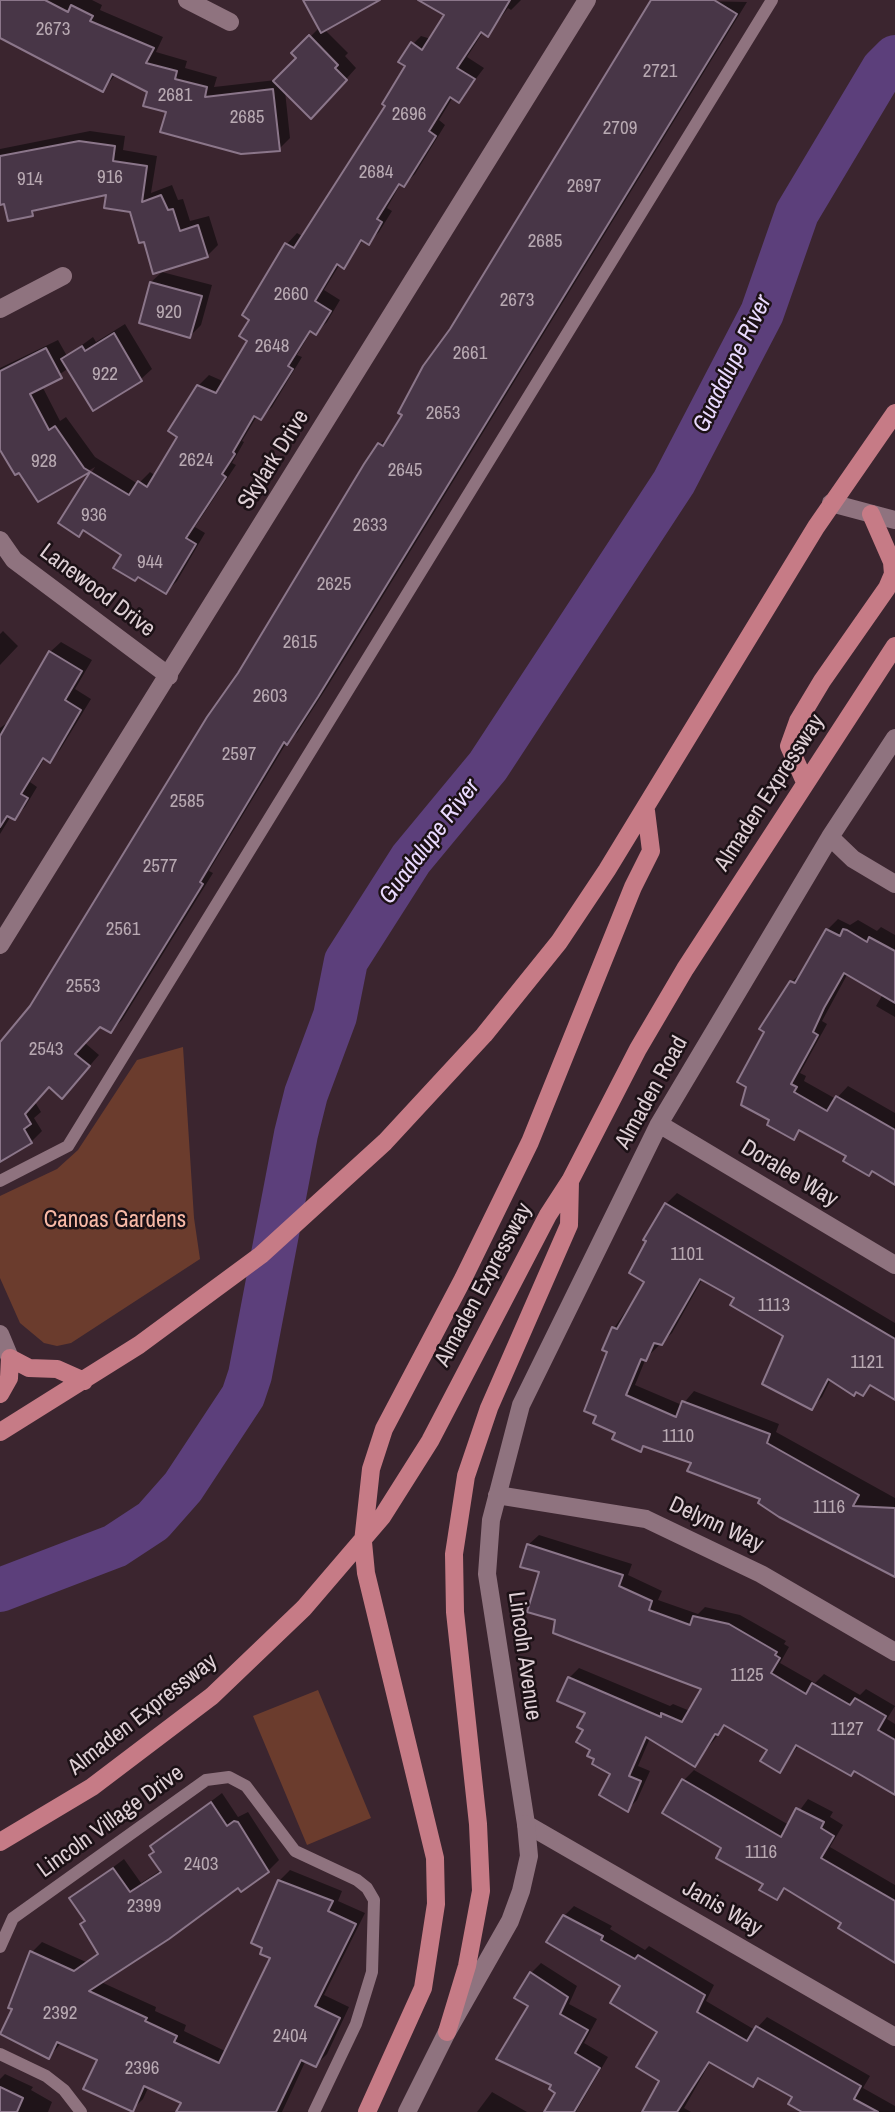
<!DOCTYPE html>
<html>
<head>
<meta charset="utf-8">
<style>
	body { margin:0 }
	canvas { display:block; background:#3b252f }
</style>
</head>
<body>
<canvas width="895" height="2112"></canvas>
<script>
const g = document.querySelector('canvas').getContext('2d');
g.lineJoin = 'round';
function fill(path, color) { g.fillStyle = color; g.fill(path, 'evenodd'); }
const poly = rows => new Path2D(rows.map(r => 'M' + r).join(''));
function stroke(path, color, width, dash) { g.strokeStyle = color; g.lineWidth = width; g.lineCap = dash ? 'butt' : 'round'; g.setLineDash(dash || []); g.stroke(path); }
function write(font, color, halo, rows, align = 'center') {
  g.font = font + ' "Archivo Narrow",sans-serif'; g.lineWidth = 5; g.setLineDash([]); g.textBaseline = 'middle'; g.strokeStyle = halo; g.fillStyle = color; for (const [text, x, y, turn = 0] of rows) {
    g.save(); g.translate(x, y); g.rotate((+turn || 0) * Math.PI / 180); g.textAlign = isNaN(turn) ? turn : align; if (halo) g.strokeText(text, 0, 0); g.fillText(text, 0, 0); g.restore();
  }
}
fill(poly([
	[183,1047,194,1218,200,1259,71,1343,57,1346,44,1343,20,1323,0,1278,0,1196,57,1169,78,1150,137,1060],
	[318,1690,371,1818,307,1845,253,1716]
]), '#6b3c2d');
fill(poly([
	[0,0,92,0,102,5,100,10,163,37,156,52,187,61,185,68,217,77,214,87,276,80,298,58,294,53,320,27,304,0,373,0,324,29,348,53,345,56,356,68,322,106,285,91,290,138,279,149,168,111,149,91,116,74,103,90,0,36],
	[448,0,521,0,511,10,508,8,488,35,483,32,467,57,484,68,459,101,453,97,439,120,445,125,415,174,404,185,401,183,387,208,392,211,379,232,369,242,364,239,344,266,340,264,324,290,340,300,327,322,316,333,312,330,297,355,302,357,272,407,261,418,257,416,242,441,244,442,232,463,236,465,195,527,205,533,177,581,166,592,115,567,123,554,84,529,60,523,95,467,39,500,0,447,0,368,58,340,67,356,93,337,96,342,125,324,152,369,141,379,69,368,42,386,60,421,66,417,95,457,138,484,150,472,156,476,180,436,198,386,209,375,225,382,249,341,287,244,297,233,304,237,387,105,408,66,410,47,421,36,431,39,447,15],
	[653,0,747,2,329,684,298,732,287,742,209,871,213,873,122,1020,111,1031,101,1025,85,1043,99,1055,73,1085,49,1085,35,1102,41,1112,34,1118,42,1131,31,1142,0,1160,0,1044,32,1007,379,445,392,435,451,330],
	[90,131,125,136,123,150,157,156,151,193,172,185,178,200,183,199,190,221,209,216,218,245,207,256,131,210,108,193,38,208,32,214,6,202,0,203,0,149],
	[162,272,212,285,201,325,190,336,151,282],
	[3,631,18,646,0,665,0,634],
	[61,642,92,660,75,689,91,699,60,750,50,761,45,758,30,782,37,787,25,807,15,818,11,816,0,834,0,728,11,720,50,652],
	[838,919,850,925,858,920,877,931,881,927,895,935,895,1017,876,1006,883,994,848,973,822,1021,827,1024,800,1073,806,1076,804,1081,836,1099,848,1086,895,1113,895,1183,802,1129,793,1138,769,1124,791,982,803,972,827,930],
	[677,1193,895,1323,895,1399,872,1384,863,1394,831,1379,822,1397,812,1407,785,1336,736,1297,703,1278,672,1333,646,1358,635,1385,682,1405,694,1391,779,1424,776,1432,895,1498,895,1574,693,1461,645,1445,640,1449,599,1415,585,1409,609,1351,604,1349,614,1328,646,1282,646,1239,666,1204],
	[539,1535,632,1564,628,1575,662,1591,658,1600,698,1614,705,1607,740,1615,786,1641,784,1644,789,1647,780,1663,815,1683,824,1674,860,1695,866,1689,895,1706,887,1719,895,1724,895,1793,855,1770,851,1774,799,1745,780,1770,769,1750,726,1725,695,1764,650,1738,638,1766,650,1771,637,1800,627,1810,613,1774,597,1759,585,1730,587,1712,569,1678,579,1668,670,1706,673,1704,690,1711,704,1688,557,1619,541,1571,528,1545],
	[694,1770,789,1825,808,1799,833,1812,830,1817,843,1825,830,1847,895,1885,895,1961,844,1922,786,1888,777,1897,724,1847,684,1780],
	[222,1793,238,1817,248,1812,279,1860,268,1871,241,1889,239,1885,101,1982,156,2007,155,2011,186,2025,184,2031,227,2052,273,1957,279,1881,290,1870,342,1891,338,1901,365,1913,324,1995,349,2007,327,2054,316,2065,306,2060,282,2112,184,2112,183,2102,149,2086,143,2099,132,2110,99,2060,62,2042,49,2057,14,2009,32,1952,42,1942,86,1962,99,1952,86,1921,71,1899,124,1859,141,1883,161,1870,152,1846],
	[574,1906,612,1926,610,1929,645,1950,649,1946,714,1985,706,2001,755,2030,767,2017,870,2076,863,2088,895,2106,895,2112,806,2112,794,2096,760,2077,752,2085,711,2061,684,2108,691,2112,644,2112,661,2080,659,2031,564,1916],
	[541,1963,577,1986,569,2004,597,2019,584,2043,608,2057,576,2112,546,2112,557,2092,530,2005,531,1973],
	[5,2074,33,2087,31,2090,52,2102,48,2112,0,2112,0,2079],
	[492,2092,527,2112,477,2112]
]), '#0007');
stroke(poly([
	[0,1590,115,1546,153,1521,183,1487,243,1396,250,1375,296,1134,306,1094,335,1016,346,961,411,859,488,766,674,482,762,313,797,213,883,69,895,57]
]), '#5c3f7b', 44);
const building = poly([
	[0,0,45,0,68,12,71,5,93,16,90,21,154,48,146,63,177,71,175,79,207,87,205,97,273,89,280,151,241,154,160,132,166,112,143,106,147,92,112,74,103,92,0,38,0,0],
	[303,0,380,0,321,33,303,0],
	[418,0,510,0,488,37,481,32,457,68,475,79,459,103,450,97,429,131,436,136,404,187,399,184,377,219,382,222,369,245,361,240,344,269,337,264,315,301,331,311,316,335,310,331,288,366,293,369,261,420,254,416,233,452,235,454,222,474,226,477,186,538,196,544,166,594,138,577,135,581,113,568,121,555,83,530,79,537,58,523,90,472,38,502,19,473,15,475,0,450,0,371,46,348,62,378,30,394,49,430,55,426,84,468,129,495,138,481,147,487,177,437,168,431,197,385,216,393,247,341,239,336,249,320,242,315,285,243,294,248,385,106,382,104,405,66,398,62,411,42,422,50,444,15,418,0],
	[651,0,714,0,737,14,318,697,287,745,284,742,200,882,203,884,111,1033,100,1027,75,1054,90,1066,62,1099,49,1087,25,1114,31,1124,24,1129,32,1143,0,1162,0,1042,30,1006,207,717,238,673,364,464,378,443,383,446,402,415,398,413,423,366,450,329,651,0],
	[309,35,338,65,335,68,347,80,311,119,273,81,296,58,291,53,309,35],
	[79,141,115,146,113,161,147,166,142,202,161,195,168,210,173,209,180,231,198,225,208,257,153,274,144,242,139,243,130,212,104,208,106,195,32,211,33,216,8,221,4,204,0,205,0,156,79,141],
	[150,282,202,296,190,338,139,323,150,282],
	[114,333,142,381,93,411,61,359,82,346,85,351,114,333],
	[49,651,82,671,65,700,81,710,50,763,43,758,21,794,28,798,15,820,7,816,0,827,0,736,49,651],
	[826,929,840,936,843,929,847,930,867,942,869,937,895,951,895,1003,844,973,824,1008,813,1032,818,1035,791,1084,797,1087,794,1092,827,1111,836,1096,895,1130,895,1185,872,1171,869,1176,843,1161,846,1156,799,1130,794,1140,767,1125,769,1120,741,1105,746,1087,737,1082,764,1032,759,1029,790,981,795,983,826,929],
	[665,1203,895,1339,895,1400,870,1385,863,1396,856,1392,854,1396,828,1379,812,1410,762,1384,783,1336,730,1305,734,1298,700,1279,662,1345,654,1343,646,1361,641,1359,626,1395,676,1417,682,1401,770,1434,767,1443,859,1495,853,1506,895,1508,895,1577,779,1517,758,1503,760,1499,687,1471,691,1463,643,1446,641,1452,612,1439,615,1433,593,1423,596,1416,584,1411,607,1352,602,1350,612,1327,617,1329,644,1282,629,1273,646,1241,643,1240,665,1203],
	[527,1544,623,1575,619,1586,652,1601,649,1610,690,1625,693,1616,729,1624,777,1652,775,1655,780,1658,771,1673,806,1694,812,1683,850,1705,855,1698,886,1716,878,1730,895,1740,895,1795,854,1771,851,1776,796,1745,780,1773,760,1761,767,1750,724,1725,718,1735,715,1734,695,1767,646,1737,629,1776,641,1781,628,1812,599,1795,610,1774,592,1764,594,1759,587,1756,590,1750,576,1742,583,1730,577,1727,585,1713,557,1701,568,1677,661,1717,661,1713,682,1722,701,1689,553,1633,555,1620,527,1612,539,1572,520,1567,527,1544],
	[682,1779,781,1837,796,1808,824,1822,821,1828,834,1836,821,1858,895,1901,895,1963,838,1928,841,1923,784,1888,777,1900,759,1890,763,1884,716,1858,721,1848,662,1813,682,1779],
	[211,1802,227,1826,234,1821,238,1822,269,1872,241,1892,238,1888,169,1939,89,1991,147,2018,145,2021,177,2036,174,2042,219,2063,270,1958,260,1954,262,1948,251,1943,278,1880,333,1901,328,1911,356,1924,315,2006,340,2018,316,2067,301,2060,276,2112,176,2112,181,2103,144,2086,133,2112,83,2089,97,2060,57,2042,49,2059,0,2034,12,2009,8,2008,30,1951,74,1971,98,1954,80,1924,85,1921,69,1898,113,1868,130,1892,161,1872,149,1855,154,1852,150,1846,211,1802],
	[563,1915,603,1936,601,1940,635,1959,638,1955,705,1995,697,2012,747,2041,756,2026,861,2086,854,2099,878,2112,802,2112,788,2104,792,2097,758,2078,753,2087,709,2062,677,2112,642,2112,659,2081,636,2067,657,2032,610,2003,620,1986,546,1942,563,1915],
	[530,1972,568,1997,560,2014,588,2030,575,2053,600,2068,574,2112,544,2112,555,2093,549,2089,551,2085,496,2059,528,2006,514,1998,530,1972],
	[0,2087,23,2098,17,2112,0,2112,0,2087]
]);
fill(building, '#483647');
stroke(building, '#8b768a', 2);
stroke(poly([
	[0,1181,68,1146,772,0],
	[0,1947,13,1918,206,1780,229,1777,246,1786,295,1851,357,1880,367,1888,374,1900,372,1972,356,2024,314,2112],
	[0,2054,46,2076,64,2090,81,2112]
]), '#8f737f', 12);
stroke(poly([
	[187,0,230,22],
	[0,309,63,276],
	[831,503,895,520],
	[0,540,14,560,169,676],
	[895,738,830,837,659,1124,521,1405,491,1520,487,1574,526,1824,895,2037],
	[830,837,853,859,895,884],
	[0,945,587,0],
	[659,1124,895,1265],
	[0,1334,10,1358],
	[497,1495,646,1519,761,1574,895,1652]
]), '#8f737f', 18);
stroke(poly([
	[407,2112,447,2032,510,1921,521,1891,529,1856,526,1824]
]), '#8f737f', 18);
stroke(poly([
	[805,782,789,746,798,721,822,681,887,588,893,574,892,562,871,514],
	[0,1394,9,1378,10,1358,29,1368,57,1369,84,1381],
	[0,1432,139,1345,261,1255,385,1142,484,1035,559,942,607,870,816,527,895,413],
	[0,1842,92,1787,212,1696,304,1608,382,1517,430,1441,548,1215,570,1181,638,1049,685,969,895,646],
	[447,2032,467,1966,481,1891,478,1824,455,1612,454,1554,466,1476,489,1408,569,1225,570,1181],
	[367,2112,423,1988,436,1904,435,1858,366,1573,363,1542,371,1469,384,1429,463,1279,530,1142,633,887,651,851,646,811]
]), '#c67b86', 18);
write('19px', '#b8a9b2', null, [
	["2673",53,30],
	["2721",660,72],
	["2681",175,96],
	["2696",409,115],
	["2685",247,118],
	["2709",620,129],
	["2684",376,173],
	["916",110,178],
	["914",30,180],
	["2697",584,187],
	["2685",545,242],
	["2660",291,295],
	["2673",517,301],
	["920",169,313],
	["2648",272,347],
	["2661",470,354],
	["922",105,375],
	["2653",443,414],
	["2624",196,461],
	["928",44,462],
	["2645",405,471],
	["936",94,516],
	["2633",370,526],
	["944",150,563],
	["2625",334,585],
	["2615",300,643],
	["2603",270,697],
	["2597",239,755],
	["2585",187,802],
	["2577",160,867],
	["2561",123,930],
	["2553",83,987],
	["2543",46,1050],
	["1101",687,1255],
	["1113",774,1306],
	["1121",867,1363],
	["1110",678,1437],
	["1116",829,1508],
	["1125",747,1676],
	["1127",847,1730],
	["1116",761,1853],
	["2403",201,1865],
	["2399",144,1907],
	["2392",60,2014],
	["2404",290,2037],
	["2396",142,2069]
]);
write('23px', '#decfd5', '#1c1116', [
	["Skylark Drive",274,460,-58],
	["Lanewood Drive",97,591,37],
	["Almaden Expressway",770,793,-57],
	["Almaden Road",652,1093,-61],
	["Doralee Way",789,1174,31],
	["Almaden Expressway",484,1285,-62],
	["Delynn Way",716,1525,25],
	["Lincoln Avenue",524,1656,82],
	["Almaden Expressway",143,1715,-38],
	["Lincoln Village Drive",111,1822,-36],
	["Janis Way",722,1909,30]
]);
write('23px', '#f8b9a6', '#1c1116', [
	["Canoas Gardens",115,1221]
]);
write('italic 24px', '#eadaff', '#1c1116', [
	["Guadalupe River",733,364,-64],
	["Guadalupe River",430,842,-53]
]);
</script>
</body>
</html>
